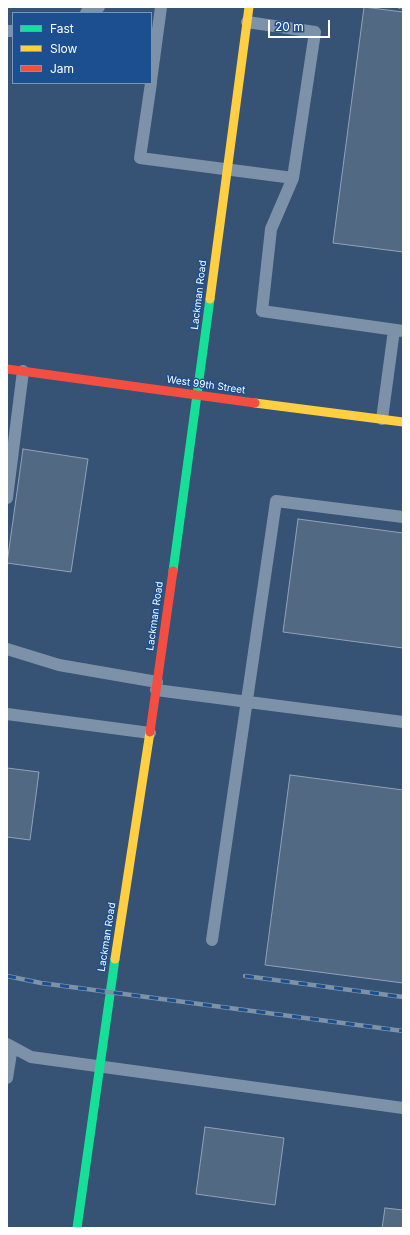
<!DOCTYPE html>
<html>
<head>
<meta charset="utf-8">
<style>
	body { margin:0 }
	#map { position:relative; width:410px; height:1235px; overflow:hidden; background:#365274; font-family:Inter,sans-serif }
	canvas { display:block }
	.frame { position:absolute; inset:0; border:8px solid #fff; pointer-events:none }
	.legend { position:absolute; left:12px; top:12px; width:140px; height:72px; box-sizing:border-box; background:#1b4f8f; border:1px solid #7695bc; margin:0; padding:5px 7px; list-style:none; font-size:12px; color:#fff }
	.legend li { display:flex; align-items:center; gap:8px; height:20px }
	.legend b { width:20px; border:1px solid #7695bc }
	.scale { position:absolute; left:268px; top:20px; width:62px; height:18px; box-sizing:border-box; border:2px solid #fff; border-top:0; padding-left:5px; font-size:12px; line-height:14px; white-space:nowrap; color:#fff; -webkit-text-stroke:3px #1b4f8f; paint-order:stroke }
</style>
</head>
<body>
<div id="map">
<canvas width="410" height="1235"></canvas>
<div class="frame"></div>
<ul class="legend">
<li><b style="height:5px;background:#16e098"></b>Fast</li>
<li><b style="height:5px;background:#ffcf43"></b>Slow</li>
<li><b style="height:5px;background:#f24e42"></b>Jam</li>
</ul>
<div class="scale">20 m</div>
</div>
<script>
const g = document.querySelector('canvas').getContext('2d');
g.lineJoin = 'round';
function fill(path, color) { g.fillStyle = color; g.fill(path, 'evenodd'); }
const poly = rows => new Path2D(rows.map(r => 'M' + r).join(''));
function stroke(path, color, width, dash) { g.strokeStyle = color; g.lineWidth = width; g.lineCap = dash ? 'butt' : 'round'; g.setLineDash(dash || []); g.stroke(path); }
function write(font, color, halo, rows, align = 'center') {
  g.font = font + ' Inter,sans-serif'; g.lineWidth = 3; g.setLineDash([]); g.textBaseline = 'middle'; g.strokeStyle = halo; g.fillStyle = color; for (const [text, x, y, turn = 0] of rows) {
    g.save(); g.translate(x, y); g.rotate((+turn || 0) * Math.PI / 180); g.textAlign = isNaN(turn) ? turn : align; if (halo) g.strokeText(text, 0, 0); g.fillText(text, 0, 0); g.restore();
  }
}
const building = poly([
	[364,7,403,12,403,252,333,243,364,7],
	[23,449,88,459,71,572,7,563,23,449],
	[298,519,403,533,403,648,283,632,298,519],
	[7,768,39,772,30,840,7,837,7,768],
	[290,775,403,790,403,983,265,965,290,775],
	[205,1127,284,1138,275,1205,196,1194,205,1127],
	[385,1208,403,1210,403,1228,382,1228,385,1208]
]);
fill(building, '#526984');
stroke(building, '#92a2b6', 1);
stroke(poly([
	[86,13,99,7],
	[7,31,13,31],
	[151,81,161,7],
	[151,83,140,158,293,178,315,32,247,22],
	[293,178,271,229,262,311,403,331],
	[382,419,394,330],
	[7,498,23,371],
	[7,649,59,665,157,682],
	[156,690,403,722],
	[7,714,150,733],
	[212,940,276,501,403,517],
	[7,1044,31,1057,403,1108],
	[7,1078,12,1047]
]), '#7d92a8', 12);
stroke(poly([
	[173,571,210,299],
	[77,1228,115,959]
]), '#16e098', 9);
stroke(poly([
	[210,299,249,7],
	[255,403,403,422],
	[115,959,150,732]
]), '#ffcf43', 9);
stroke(poly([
	[7,369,255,403],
	[150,732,173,571]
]), '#f24e42', 9);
const rail = poly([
	[400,7,403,7],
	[7,976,41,983,403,1031],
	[245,976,403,997]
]);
stroke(rail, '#7e92a7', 4.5);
stroke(rail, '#1b4f8f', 3, [9]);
write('10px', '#fff', '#1b4f8f', [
	["Lackman Road",199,295,-83],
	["West 99th Street",206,385,8],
	["Lackman Road",155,616,-82],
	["Lackman Road",107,937,-81]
]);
</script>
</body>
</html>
